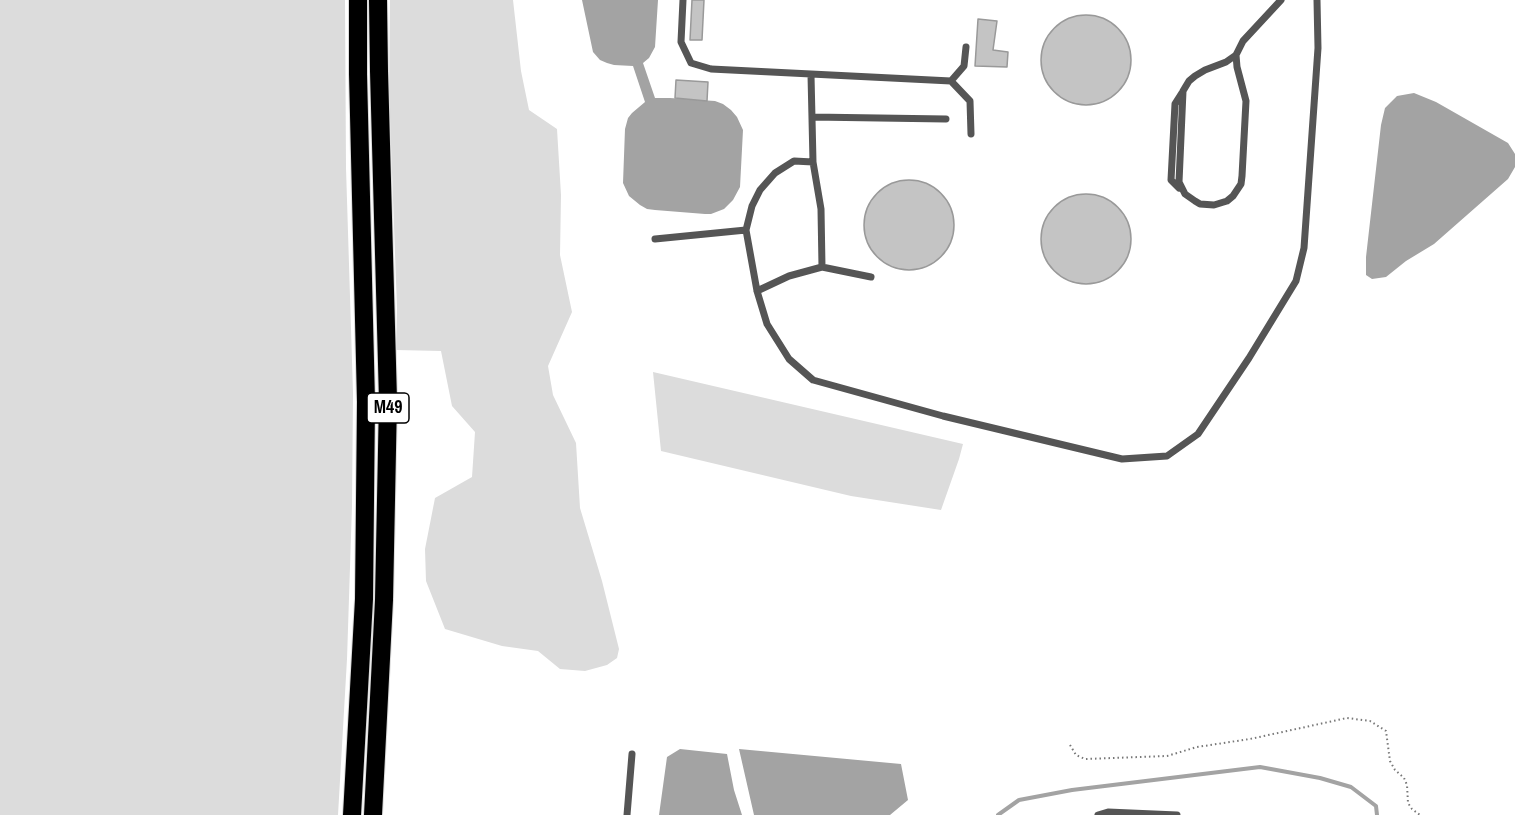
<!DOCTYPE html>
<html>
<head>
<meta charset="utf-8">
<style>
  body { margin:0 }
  canvas { display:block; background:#fff }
</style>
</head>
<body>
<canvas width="1525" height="815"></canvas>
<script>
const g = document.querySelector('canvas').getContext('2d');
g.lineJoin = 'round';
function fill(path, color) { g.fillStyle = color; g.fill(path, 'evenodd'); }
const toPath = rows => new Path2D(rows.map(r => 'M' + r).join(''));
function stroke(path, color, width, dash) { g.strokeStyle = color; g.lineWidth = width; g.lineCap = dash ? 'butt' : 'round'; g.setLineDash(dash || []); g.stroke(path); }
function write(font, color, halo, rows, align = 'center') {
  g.font = font + ' "Archivo Narrow",sans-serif'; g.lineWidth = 5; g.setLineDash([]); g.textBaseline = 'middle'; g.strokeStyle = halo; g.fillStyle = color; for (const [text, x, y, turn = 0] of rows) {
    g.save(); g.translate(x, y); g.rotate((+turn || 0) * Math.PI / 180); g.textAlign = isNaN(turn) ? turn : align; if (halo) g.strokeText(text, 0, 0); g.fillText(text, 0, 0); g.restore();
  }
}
fill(toPath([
  [0,0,345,0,346,168,353,393,352,506,347,659,338,815,0,815],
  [390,0,513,0,521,71,529,110,557,129,561,195,560,255,572,312,548,366,553,395,576,443,580,508,602,581,619,649,617,658,607,665,585,671,560,669,538,651,502,646,445,629,426,581,425,549,435,498,472,477,475,432,452,406,441,351,396,350,397,308,389,90],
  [653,372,963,444,959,459,941,510,851,496,661,451]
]), '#dcdcdc');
fill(toPath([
  [582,0,658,0,655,47,649,58,643,63,655,98,670,98,715,101,723,104,731,110,737,117,743,130,740,187,733,200,724,209,711,214,705,214,655,210,647,209,640,205,629,196,623,183,625,129,628,118,632,113,645,102,633,66,614,65,607,63,600,60,593,52],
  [1414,93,1436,102,1508,143,1515,154,1515,167,1508,179,1434,244,1406,261,1386,277,1372,279,1366,275,1366,257,1381,125,1385,108,1397,96],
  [680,749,727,754,734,790,742,815,659,815,667,757],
  [739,749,901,764,908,800,890,815,754,815]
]), '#a3a3a3');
stroke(toPath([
  [998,815,1019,800,1072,790,1260,767,1320,778,1351,787,1376,806,1377,815]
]), '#a3a3a3', 4);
const building = toPath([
  [692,0,704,0,702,40,690,40,692,0],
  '1041 60a45 45 0 1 1 90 0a45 45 0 1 1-90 0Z',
  [978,19,997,21,993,50,1008,52,1007,67,975,66,978,19],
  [676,80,708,82,707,101,675,98,676,80],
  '864 225a45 45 0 1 1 90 0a45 45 0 1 1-90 0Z',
  '1041 239a45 45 0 1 1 90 0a45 45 0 1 1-90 0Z'
]);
fill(building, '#c4c4c4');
stroke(building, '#999', 1.5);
const highway = toPath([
  [352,815,364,599,366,402,358,74,358,0],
  [373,815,384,600,388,400,379,71,378,0]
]);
stroke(highway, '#dbdbdb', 20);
stroke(toPath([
  [1070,745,1076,755,1085,759,1167,756,1197,747,1250,739,1347,718,1370,721,1386,731,1390,761,1395,770,1404,778,1407,785,1408,803,1412,809,1420,815]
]), '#777', 2, [1.5, 3]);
stroke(toPath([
  [683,0,681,42,691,63,711,69,951,81,970,101,971,134],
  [1236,55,1237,67,1246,101,1242,176,1241,184,1233,196,1227,201,1214,205,1200,204,1195,201,1185,194,1179,182,1183,91,1189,81,1195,76,1205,70,1226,62,1236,55,1243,41,1281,0],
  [811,75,813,162,821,209,822,267],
  [951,81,964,66,966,47],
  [812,117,946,119],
  [813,162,794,161,775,173,760,190,752,206,746,230,757,291,767,324,789,359,813,380,943,416,1122,459,1167,456,1198,434,1249,358,1296,281,1304,248,1318,48,1317,0],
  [1179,188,1171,180,1175,104,1182,93],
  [655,239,746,230],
  [757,291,789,276,822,267,871,277],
  [627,815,632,754],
  [1098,815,1108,812,1177,815]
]), '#555', 7);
stroke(highway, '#000', 18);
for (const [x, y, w] of [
  [388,408,42]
]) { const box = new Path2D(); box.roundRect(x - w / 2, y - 15, w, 30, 4.5); g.fillStyle = '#fff'; g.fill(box); stroke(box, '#000', 1.5); }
write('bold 18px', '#000', null, [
  ["M49",388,408]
]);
</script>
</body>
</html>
